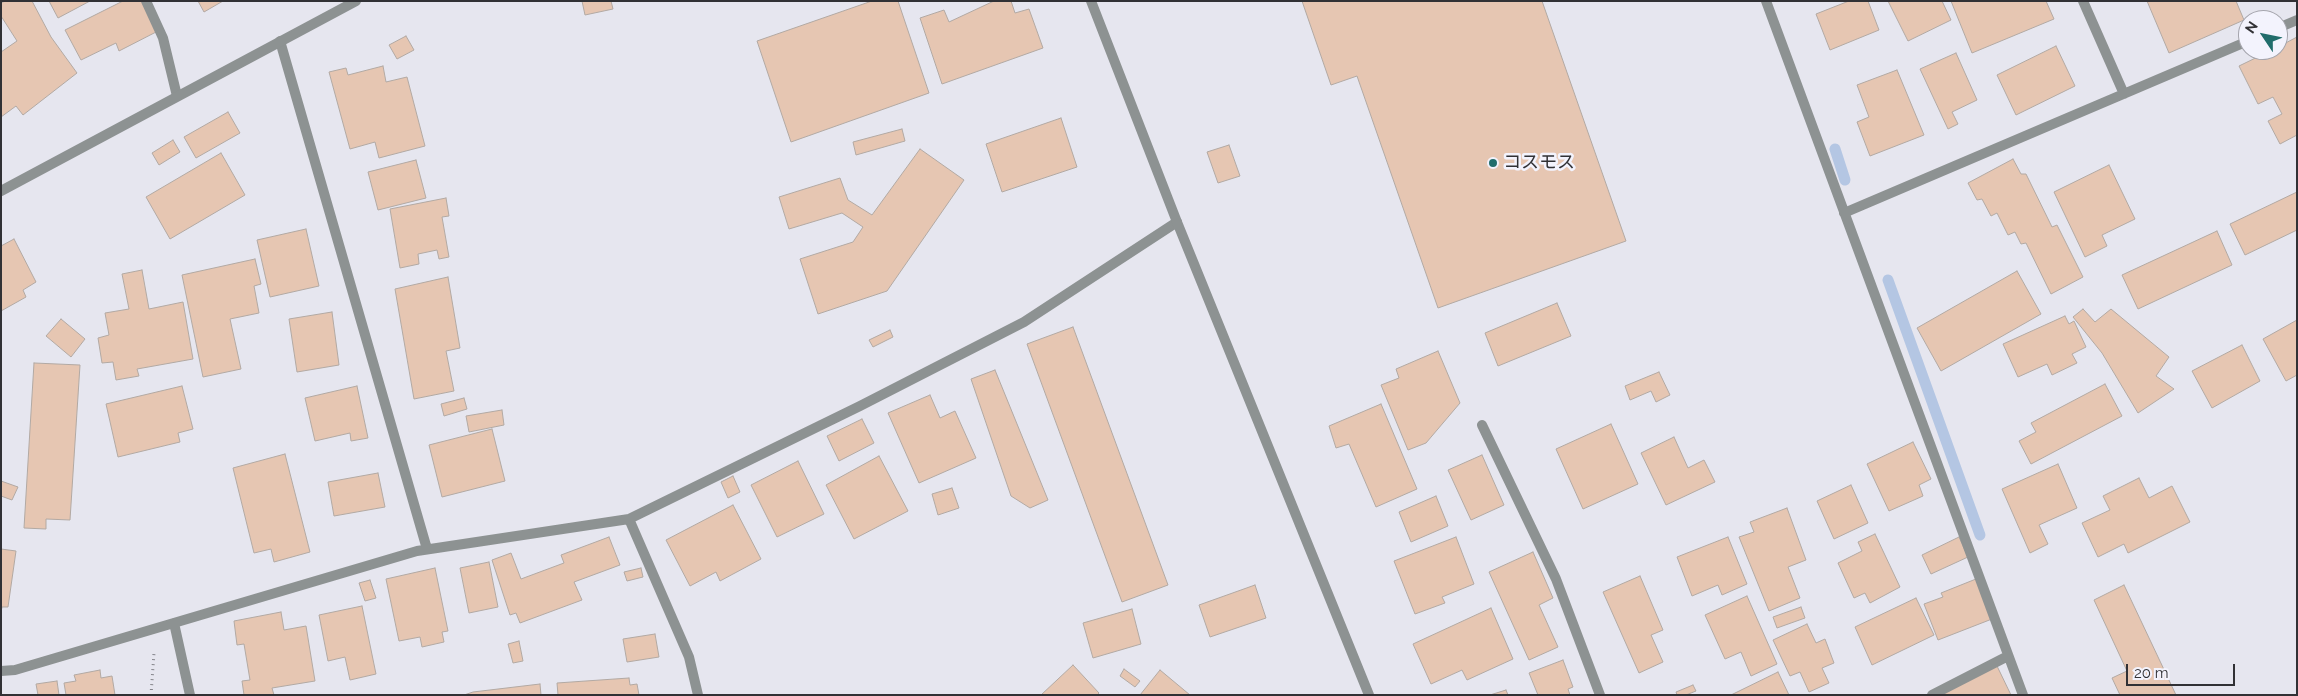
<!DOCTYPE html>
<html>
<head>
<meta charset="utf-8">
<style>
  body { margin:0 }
  #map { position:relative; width:2298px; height:696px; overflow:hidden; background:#e6e6ef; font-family:Raleway,sans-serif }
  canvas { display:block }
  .frame { position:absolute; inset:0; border:2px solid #313135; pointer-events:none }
  .north { position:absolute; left:2238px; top:10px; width:50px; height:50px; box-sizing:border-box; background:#f3f3fd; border:1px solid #a5a5ad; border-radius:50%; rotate:304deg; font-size:14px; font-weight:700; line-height:20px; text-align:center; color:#313135 }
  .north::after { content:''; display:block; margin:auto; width:18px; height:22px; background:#216d6c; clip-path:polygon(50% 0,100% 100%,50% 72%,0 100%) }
  .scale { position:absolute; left:2126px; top:664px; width:109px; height:22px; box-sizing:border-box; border:2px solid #313135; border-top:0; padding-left:6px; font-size:15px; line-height:18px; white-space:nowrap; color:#313135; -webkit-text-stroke:4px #f3f3fd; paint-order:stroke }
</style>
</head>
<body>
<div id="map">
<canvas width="2298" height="696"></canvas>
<div class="frame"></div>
<div class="north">N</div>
<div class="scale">20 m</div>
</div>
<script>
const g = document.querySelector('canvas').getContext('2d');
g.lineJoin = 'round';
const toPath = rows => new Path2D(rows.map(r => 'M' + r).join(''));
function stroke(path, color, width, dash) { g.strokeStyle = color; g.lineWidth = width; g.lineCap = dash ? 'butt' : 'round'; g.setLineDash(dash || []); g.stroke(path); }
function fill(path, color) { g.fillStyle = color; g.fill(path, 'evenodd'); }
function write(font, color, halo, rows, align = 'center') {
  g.font = font + ' Raleway,"Noto Sans JP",sans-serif'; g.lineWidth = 5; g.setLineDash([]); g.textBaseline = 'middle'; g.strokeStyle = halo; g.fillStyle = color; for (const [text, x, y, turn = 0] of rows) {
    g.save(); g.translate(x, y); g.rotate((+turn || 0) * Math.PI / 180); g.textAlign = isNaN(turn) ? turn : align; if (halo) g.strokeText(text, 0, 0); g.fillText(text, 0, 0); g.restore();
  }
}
stroke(toPath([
  [1835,149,1845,180],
  [1888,280,1980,535]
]), '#b4c6e3', 11);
const building = toPath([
  [5,1,32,1,51,37,77,73,23,115,16,106,1,117,1,52,17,41,1,16,1,3,5,1],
  [49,1,90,1,58,18,49,1],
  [123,1,143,1,158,31,119,51,116,43,81,60,65,30,123,1],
  [198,1,223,1,204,12,198,1],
  [582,1,611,1,613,9,585,15,582,1],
  [872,1,898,1,929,93,791,142,757,41,872,1],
  [994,1,1011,1,1015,13,1029,9,1043,48,942,84,920,18,944,10,949,22,994,1],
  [1302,1,1542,1,1626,241,1438,308,1357,76,1331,85,1302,1],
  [1849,1,1868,1,1879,30,1830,50,1816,14,1849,1],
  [1888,1,1942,1,1951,20,1908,41,1888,1],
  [1951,1,2046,1,2054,19,1972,53,1951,1],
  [2147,1,2236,1,2244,20,2169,53,2147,1],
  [406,36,414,50,397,59,389,45,406,36],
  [2297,37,2297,135,2280,144,2268,121,2282,114,2273,97,2258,104,2239,66,2272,50,2278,50,2278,47,2297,37],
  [2056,46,2075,86,2016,115,1997,75,2056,46],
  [1956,53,1977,100,1952,112,1958,124,1948,129,1920,69,1956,53],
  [383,66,386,82,407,77,425,146,379,158,375,142,350,149,329,72,346,68,348,75,383,66],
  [1897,70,1924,135,1870,156,1857,122,1869,117,1857,85,1897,70],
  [228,112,240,133,196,158,184,137,228,112],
  [1061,118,1077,167,1002,192,986,144,1061,118],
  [902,129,905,141,856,155,853,142,902,129],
  [173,140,180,152,159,165,152,153,173,140],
  [1229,145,1240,176,1218,183,1207,152,1229,145],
  [920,149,964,180,887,291,818,314,800,259,853,242,863,227,842,213,789,229,779,197,840,178,848,200,872,215,920,149],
  [221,153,245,195,170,239,146,197,221,153],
  [2013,159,2021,174,2026,174,2052,227,2057,225,2083,277,2051,294,2026,243,2021,244,2015,232,2008,235,1997,213,1991,216,1982,199,1977,200,1968,183,2013,159],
  [416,160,426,198,378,210,368,172,416,160],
  [2109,165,2135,219,2102,235,2107,246,2085,257,2054,192,2109,165],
  [2297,192,2297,230,2245,255,2230,224,2297,192],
  [446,198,449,216,442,217,449,257,439,259,437,250,418,254,419,264,400,268,390,209,446,198],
  [306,229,319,286,270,297,257,240,306,229],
  [2217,231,2232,265,2138,309,2122,275,2217,231],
  [14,239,36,282,23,290,26,297,1,311,1,246,14,239],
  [255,259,261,284,254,286,259,313,230,319,241,369,203,377,182,275,255,259],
  [142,270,149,309,183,302,193,359,137,369,139,376,116,380,113,362,102,363,98,338,109,335,105,313,129,309,122,274,142,270],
  [2017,271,2041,314,1941,371,1917,328,2017,271],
  [448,277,460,348,446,351,454,391,414,399,395,289,448,277],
  [1557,303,1571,336,1498,366,1485,333,1557,303],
  [2083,309,2095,322,2111,309,2169,357,2156,376,2174,389,2138,413,2102,353,2073,317,2083,309],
  [332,312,339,365,297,372,289,319,332,312],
  [2065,316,2069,324,2074,321,2086,347,2072,354,2077,363,2052,375,2047,364,2018,377,2003,344,2065,316],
  [61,319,85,339,71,357,46,336,61,319],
  [2297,320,2297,375,2286,381,2263,339,2297,320],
  [1073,327,1168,585,1122,602,1027,344,1073,327],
  [890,330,893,337,873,347,869,340,890,330],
  [2242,345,2260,381,2212,408,2192,371,2242,345],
  [1438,351,1460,403,1426,443,1408,450,1381,385,1399,378,1396,369,1438,351],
  [34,363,80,365,70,520,46,519,46,529,24,528,34,363],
  [995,370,1048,500,1030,508,1011,496,971,379,995,370],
  [1659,372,1670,395,1656,402,1651,391,1630,400,1625,386,1659,372],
  [2105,384,2122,416,2031,464,2019,441,2036,432,2031,423,2105,384],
  [182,386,193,429,178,433,180,442,118,457,106,404,182,386],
  [357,386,368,438,351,441,350,433,315,441,305,398,357,386],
  [930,395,940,418,955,411,976,458,919,483,888,413,930,395],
  [464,398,467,409,444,416,441,404,464,398],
  [1381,404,1417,489,1376,507,1349,444,1336,448,1329,426,1381,404],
  [502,410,504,425,469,432,466,416,502,410],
  [862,419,874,443,839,461,827,436,862,419],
  [1611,424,1638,484,1583,509,1556,449,1611,424],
  [492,429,505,481,442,497,429,445,492,429],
  [1674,437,1688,468,1704,460,1715,482,1666,505,1641,453,1674,437],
  [1913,442,1931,479,1919,485,1923,496,1889,511,1867,464,1913,442],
  [285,454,310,552,274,562,271,549,254,553,233,468,285,454],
  [1482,455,1504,505,1471,520,1448,470,1482,455],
  [879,456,908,511,854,539,826,485,879,456],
  [798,461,824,514,777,537,751,485,798,461],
  [2058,464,2077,508,2039,525,2048,544,2030,553,2002,489,2058,464],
  [378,473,385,507,334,516,328,482,378,473],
  [733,476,740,492,728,498,721,482,733,476],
  [2139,478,2149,498,2172,486,2190,522,2128,553,2124,544,2098,557,2082,523,2110,510,2103,496,2139,478],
  [1,481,18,487,12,500,1,496,1,481],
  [1851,485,1868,523,1834,539,1817,501,1851,485],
  [952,488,959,508,938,515,932,494,952,488],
  [1436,496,1448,526,1411,542,1399,512,1436,496],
  [733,505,761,559,720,581,716,572,690,586,666,540,733,505],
  [1787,508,1806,560,1788,567,1800,598,1769,611,1739,537,1754,532,1750,522,1787,508],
  [1875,534,1900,587,1870,603,1865,593,1854,598,1838,563,1862,551,1858,542,1875,534],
  [609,537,620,565,574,582,582,600,520,623,516,613,510,615,492,560,511,553,521,579,564,563,561,555,609,537],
  [1456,537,1474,584,1442,597,1445,603,1415,614,1394,561,1456,537],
  [1728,537,1747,584,1722,595,1718,585,1692,596,1677,557,1728,537],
  [1959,537,1968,557,1931,574,1922,555,1959,537],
  [1,549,16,551,8,607,2,607,1,612,1,549],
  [1533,552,1553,598,1539,605,1558,647,1529,660,1489,572,1533,552],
  [489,562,498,607,469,613,460,568,489,562],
  [435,568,448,631,442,632,444,642,422,647,420,637,399,641,386,579,435,568],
  [641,568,643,577,627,581,624,572,641,568],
  [1640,576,1663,630,1651,635,1663,662,1639,673,1603,592,1640,576],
  [1976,579,1992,619,1938,640,1924,604,1943,597,1941,593,1976,579],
  [370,580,376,598,365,601,359,583,370,580],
  [1255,585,1266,618,1210,637,1199,605,1255,585],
  [2124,585,2176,695,2120,695,2112,678,2127,671,2094,600,2124,585],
  [1747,596,1777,664,1751,676,1741,652,1725,659,1705,615,1747,596],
  [1916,598,1934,635,1872,665,1855,627,1916,598],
  [362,606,376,674,350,680,345,657,328,661,319,615,362,606],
  [1801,607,1805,618,1777,628,1773,617,1801,607],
  [1491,608,1513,659,1467,680,1462,670,1431,684,1413,644,1491,608],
  [1132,609,1141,644,1093,658,1083,623,1132,609],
  [281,612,284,630,306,626,315,681,272,688,274,695,244,695,242,681,250,680,244,644,237,645,234,621,281,612],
  [1807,624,1816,643,1825,639,1834,663,1822,668,1829,683,1809,692,1800,672,1790,676,1773,640,1807,624],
  [655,634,659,657,627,662,623,639,655,634],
  [519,641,523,661,513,663,508,644,519,641],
  [1563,660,1573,687,1568,689,1570,695,1538,695,1529,673,1563,660],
  [1073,665,1099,693,1097,695,1041,695,1073,665],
  [1997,666,2011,695,1937,695,1997,666],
  [1124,669,1140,681,1135,687,1120,676,1124,669],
  [100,670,101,678,112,676,115,695,66,695,64,683,76,681,74,675,100,670],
  [1160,670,1190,695,1140,695,1160,670],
  [1778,672,1789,695,1731,695,1778,672],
  [629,678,630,685,637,684,639,695,558,695,557,683,629,678],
  [57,681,59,695,38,695,36,684,57,681],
  [540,684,541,695,464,695,473,692,540,684],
  [1693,685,1696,691,1686,695,1677,695,1676,692,1693,685],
  [1506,690,1508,695,1490,695,1506,690]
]);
fill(building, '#e6c6b2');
stroke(building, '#b2a9a3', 1);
stroke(toPath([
  [151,695,154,653]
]), '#85858b', 3, [1, 4]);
stroke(toPath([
  [146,1,163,38,177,96],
  [1766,1,2023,695],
  [2083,1,2124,94],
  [2278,28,2297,20],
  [280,41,427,549],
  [1844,213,2248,41],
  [1482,425,1556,579,1600,695],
  [629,519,689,657,698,695],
  [174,623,190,695],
  [1,671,15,670,417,551,629,519,860,406,1024,322,1177,222],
  [1932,695,2008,656]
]), '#8d9292', 10);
stroke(toPath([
  [1091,1,1177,222,1369,695],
  [1,191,356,1]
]), '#8d9292', 10);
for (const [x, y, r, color] of [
  [1493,163,5,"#216d6c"]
]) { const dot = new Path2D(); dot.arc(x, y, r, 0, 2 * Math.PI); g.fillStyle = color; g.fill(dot); stroke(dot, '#f3f3fd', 2); }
write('18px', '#313135', '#f3f3fd', [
  ["コスモス",1503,163]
], 'left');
</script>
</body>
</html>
